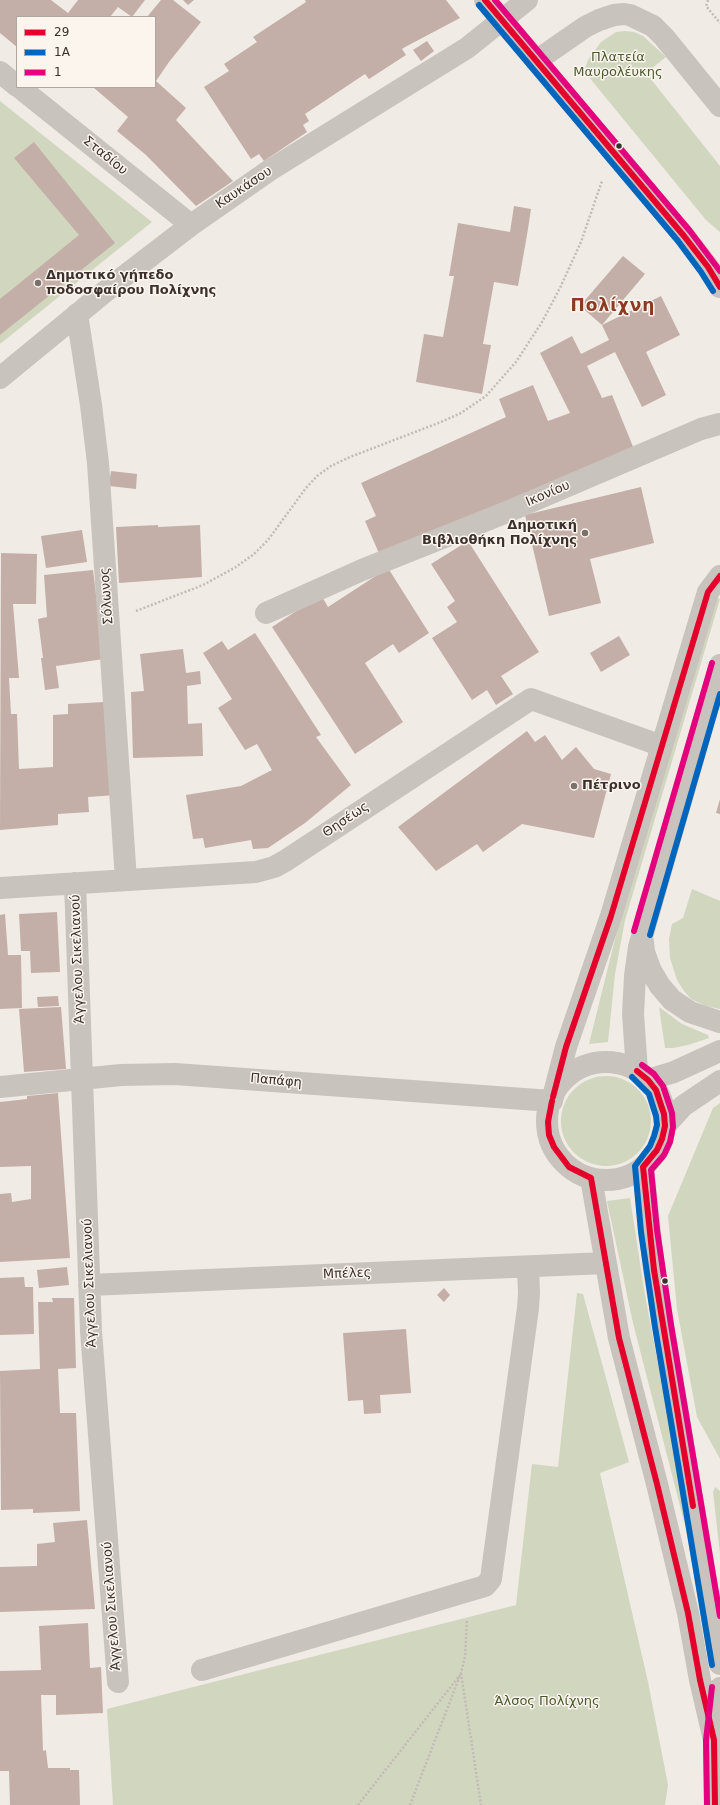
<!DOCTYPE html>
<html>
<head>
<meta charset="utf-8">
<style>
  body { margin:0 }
  #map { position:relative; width:720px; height:1805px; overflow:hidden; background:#f0ebe5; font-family:"DejaVu Sans",sans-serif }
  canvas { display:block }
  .legend { position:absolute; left:16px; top:16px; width:140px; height:72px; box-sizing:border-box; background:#fbf5ee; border:1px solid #aea6a0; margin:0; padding:5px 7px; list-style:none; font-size:12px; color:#3b302b }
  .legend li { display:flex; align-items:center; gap:8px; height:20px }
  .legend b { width:20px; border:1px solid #aea6a0 }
</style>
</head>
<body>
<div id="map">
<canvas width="720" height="1805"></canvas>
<ul class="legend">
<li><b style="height:5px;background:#e4002b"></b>29</li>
<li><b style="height:5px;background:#0065bd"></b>1Α</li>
<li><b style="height:5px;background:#e5007d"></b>1</li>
</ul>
</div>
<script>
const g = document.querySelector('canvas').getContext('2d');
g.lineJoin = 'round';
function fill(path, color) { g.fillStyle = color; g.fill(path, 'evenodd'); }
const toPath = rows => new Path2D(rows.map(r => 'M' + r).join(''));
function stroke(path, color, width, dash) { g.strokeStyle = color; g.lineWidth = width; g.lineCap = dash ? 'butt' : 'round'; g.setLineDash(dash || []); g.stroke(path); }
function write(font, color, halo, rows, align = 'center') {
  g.font = font + ' "DejaVu Sans",sans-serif'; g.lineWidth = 3; g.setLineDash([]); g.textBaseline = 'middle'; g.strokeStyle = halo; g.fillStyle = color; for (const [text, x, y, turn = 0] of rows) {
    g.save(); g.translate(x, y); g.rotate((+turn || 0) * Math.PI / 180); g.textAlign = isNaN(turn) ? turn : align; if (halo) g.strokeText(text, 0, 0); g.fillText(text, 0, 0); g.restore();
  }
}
fill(toPath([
  [625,31,634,32,643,36,666,57,646,73,720,166,720,232,706,220,584,71,588,60,601,42,616,32],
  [0,101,152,222,0,344],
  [715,597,720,599,625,920,615,974,608,1042,589,1044,620,919],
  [692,889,720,901,720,1009,706,1006,691,999,684,991,677,980,670,958,669,939,672,924,683,918],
  [659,1007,682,1024,708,1035,709,1038,688,1045,673,1048,665,1048],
  '561 1121a45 45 0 1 1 90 0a45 45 0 1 1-90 0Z',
  [720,1103,720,1459,697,1417,677,1309,668,1216,713,1108],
  [630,1198,645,1295,691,1539,689,1541,633,1323,607,1201],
  [577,1293,583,1294,629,1462,600,1473,648,1682,668,1785,665,1805,113,1805,107,1709,516,1605,532,1464,558,1467],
  [715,1487,720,1491,720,1554,713,1492]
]), '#d1d6bf');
fill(toPath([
  [0,0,51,0,68,13,78,0,145,0,132,17,118,7,110,17,17,17,17,47,0,33],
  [161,0,173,0,201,22,169,62,156,81,186,108,176,120,233,181,196,206,146,155,117,131,128,117,94,88,155,87,155,17,147,17],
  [183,0,194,0,188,5],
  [305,0,446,0,460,18,407,46,402,49,406,55,369,79,365,74,305,114,309,121,303,125,307,132,264,161,259,154,251,159,204,87,229,71,224,64,257,42,253,37,306,2],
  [427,41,434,51,421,61,413,50],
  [34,142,115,243,0,335,0,299,79,235,14,158],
  [514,206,531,209,527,235,518,286,494,282,483,344,491,345,482,394,416,382,424,334,443,337,454,276,449,276,458,223,510,232],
  [623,256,645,274,602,325,580,306],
  [661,296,680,335,646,352,666,395,642,407,615,352,587,366,602,398,612,395,636,454,381,558,365,521,376,516,361,483,506,417,499,399,533,385,548,421,570,413,540,353,572,336,581,354,609,340,602,325],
  [111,471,137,474,136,489,109,486],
  [641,487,654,543,590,559,601,603,549,616,525,515],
  [158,525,158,527,200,525,202,577,119,583,116,527],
  [82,530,87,562,46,568,41,536],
  [468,541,539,652,501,676,513,694,496,705,487,690,472,700,432,638,457,622,447,607,455,601,431,564],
  [1,553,37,554,36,604,13,604,19,678,9,678,11,714,17,714,19,769,53,767,53,715,68,714,68,704,104,702,116,795,88,797,89,812,58,814,58,825,0,830],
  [388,568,429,633,399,653,393,644,365,663,403,722,355,754,272,627,321,595,328,607],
  [93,570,104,659,56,666,59,688,45,690,41,658,43,658,38,619,47,617,44,575],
  [255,633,321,735,316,737,351,785,305,823,268,848,253,849,251,840,205,848,203,838,193,839,186,795,241,786,272,770,257,744,245,750,218,708,232,699,203,653,222,641,228,650],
  [619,636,630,655,601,672,590,653],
  [183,649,186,673,200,671,201,684,187,686,188,724,202,723,203,756,133,758,131,692,144,691,140,654],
  [527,731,535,742,545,735,562,760,576,747,594,769,611,774,594,838,522,824,483,852,477,844,436,871,398,827],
  [720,799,720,814,716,813],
  [57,912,60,972,31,973,30,951,21,951,19,914],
  [5,914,8,955,21,955,22,1008,0,1009,0,915],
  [58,996,59,1006,38,1007,37,997],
  [61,1007,66,1069,24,1072,19,1009],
  [58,1093,70,1258,0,1262,0,1194,11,1193,12,1202,31,1199,31,1166,0,1167,0,1102,27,1099,27,1096],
  [67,1267,69,1285,39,1288,37,1270],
  [24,1277,25,1287,33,1287,34,1334,0,1335,0,1278],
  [444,1288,450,1295,444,1302,437,1295],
  [52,1298,74,1298,76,1368,58,1369,60,1413,76,1413,80,1511,33,1513,33,1509,1,1510,0,1371,40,1369,38,1302,53,1302],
  [406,1329,411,1393,380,1395,381,1413,364,1414,363,1400,348,1401,343,1333],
  [87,1520,95,1609,0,1612,0,1567,37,1566,37,1544,55,1542,53,1523],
  [88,1623,90,1668,101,1667,103,1713,56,1715,56,1695,41,1695,43,1751,46,1750,48,1768,70,1768,70,1770,79,1770,80,1805,10,1805,9,1771,0,1771,0,1671,41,1670,39,1626]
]), '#c3afa7');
stroke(toPath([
  [708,0,706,6,720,23],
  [136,611,203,585,236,567,254,554,268,540,306,488,317,476,331,466,350,457,441,422,461,413,486,396,516,362,542,322,560,288,581,242,602,181],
  [461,1673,481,1805],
  [358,1805,460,1675],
  [410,1805,461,1673,465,1657,467,1620]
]), '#c2bbb6', 2.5, [2, 2]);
stroke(toPath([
  [485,0,684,236,708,267,720,287],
  [536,61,585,27,599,20,614,15,624,14,630,15,653,26,664,37,720,106],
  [0,72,17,86],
  [19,87,191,225],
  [77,314,91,405,98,463,126,880],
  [0,378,118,281,191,225,270,170,467,48,527,0],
  [266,613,362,570,507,512,701,429,720,424],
  [75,883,91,1331,118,1682],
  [0,888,256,872,274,867,285,861,531,699,662,746],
  [643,942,644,952,651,971,660,986,672,1000,690,1012,720,1022],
  '547 1121a59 59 0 1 1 118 0a59 59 0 1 1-118 0Z',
  [637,1071,633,1014,635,976,639,947,720,665],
  [648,1080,674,1072,720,1051],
  [0,1087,121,1075,175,1074,552,1101],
  [553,1097,566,1047,611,916,708,592,720,576],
  [665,1126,683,1106,720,1081],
  [643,1167,654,1270,720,1664],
  [591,1178,619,1338,657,1484,688,1613,700,1680,714,1740],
  [89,1285,606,1263],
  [202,1670,485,1586,491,1579,492,1571,528,1308,529,1293,528,1267],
  [715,1805,714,1740,720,1688]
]), '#c9c3be', 22);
stroke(toPath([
  [485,0,684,236,708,267,720,287],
  [637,1071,648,1080,656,1090,664,1114,665,1126,662,1139,657,1150,643,1167,654,1270,693,1506],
  [553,1097,566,1047,611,916,708,592,720,576],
  [552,1101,548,1122,549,1135,554,1147,569,1167,591,1178,619,1338,657,1484,688,1613,700,1680,714,1740,715,1805]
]), '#e4002b', 6);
stroke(toPath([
  [479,5,678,241,701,272,713,291],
  [650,935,720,694],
  [632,1077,649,1094,656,1116,657,1125,654,1136,650,1146,635,1166,641,1232,655,1327,712,1665]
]), '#0065bd', 6);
stroke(toPath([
  [495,0,690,231,720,271],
  [634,931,712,663],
  [642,1065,654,1074,663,1086,672,1113,673,1127,670,1142,664,1155,651,1170,657,1230,671,1325,720,1616],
  [707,1805,706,1740,712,1687]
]), '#e5007d', 6);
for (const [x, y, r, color] of [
  [619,146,3.5,"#3b302b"],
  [38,283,4,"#7a716c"],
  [585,533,4,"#7a716c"],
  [574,786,4,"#7a716c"],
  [665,1281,3.5,"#3b302b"]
]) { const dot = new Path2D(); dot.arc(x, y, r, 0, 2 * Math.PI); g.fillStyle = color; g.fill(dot); stroke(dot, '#fbf5ee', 1.5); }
write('13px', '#4a5a2e', '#fbf5ee', [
  ["Πλατεία",618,58],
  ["Μαυρολέυκης",618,73],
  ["Άλσος Πολίχνης",547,1702]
]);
write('13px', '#3b302b', '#fbf5ee', [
  ["Σταδίου",105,156,39],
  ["Καυκάσου",244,188,-34],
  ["Ικονίου",548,494,-23],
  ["Σόλωνος",107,596,-94],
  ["Θησέως",346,820,-34],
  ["Άγγελου Σικελιανού",78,959,-92],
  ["Παπάφη",276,1081,5],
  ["Μπέλες",347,1274,-2],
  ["Άγγελου Σικελιανού",90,1283,-92],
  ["Άγγελου Σικελιανού",112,1606,-94]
]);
write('bold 13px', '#3b302b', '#fbf5ee', [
  ["Δημοτικό γήπεδο",46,276],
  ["ποδοσφαίρου Πολίχνης",46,291],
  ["Δημοτική",577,526,"right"],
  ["Βιβλιοθήκη Πολίχνης",577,541,"right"],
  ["Πέτρινο",582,786]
], 'left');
g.letterSpacing = '1px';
write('bold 17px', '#8c3b22', '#fbf5ee', [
  ["Πολίχνη",613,307]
]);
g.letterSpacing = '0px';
</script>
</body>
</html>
